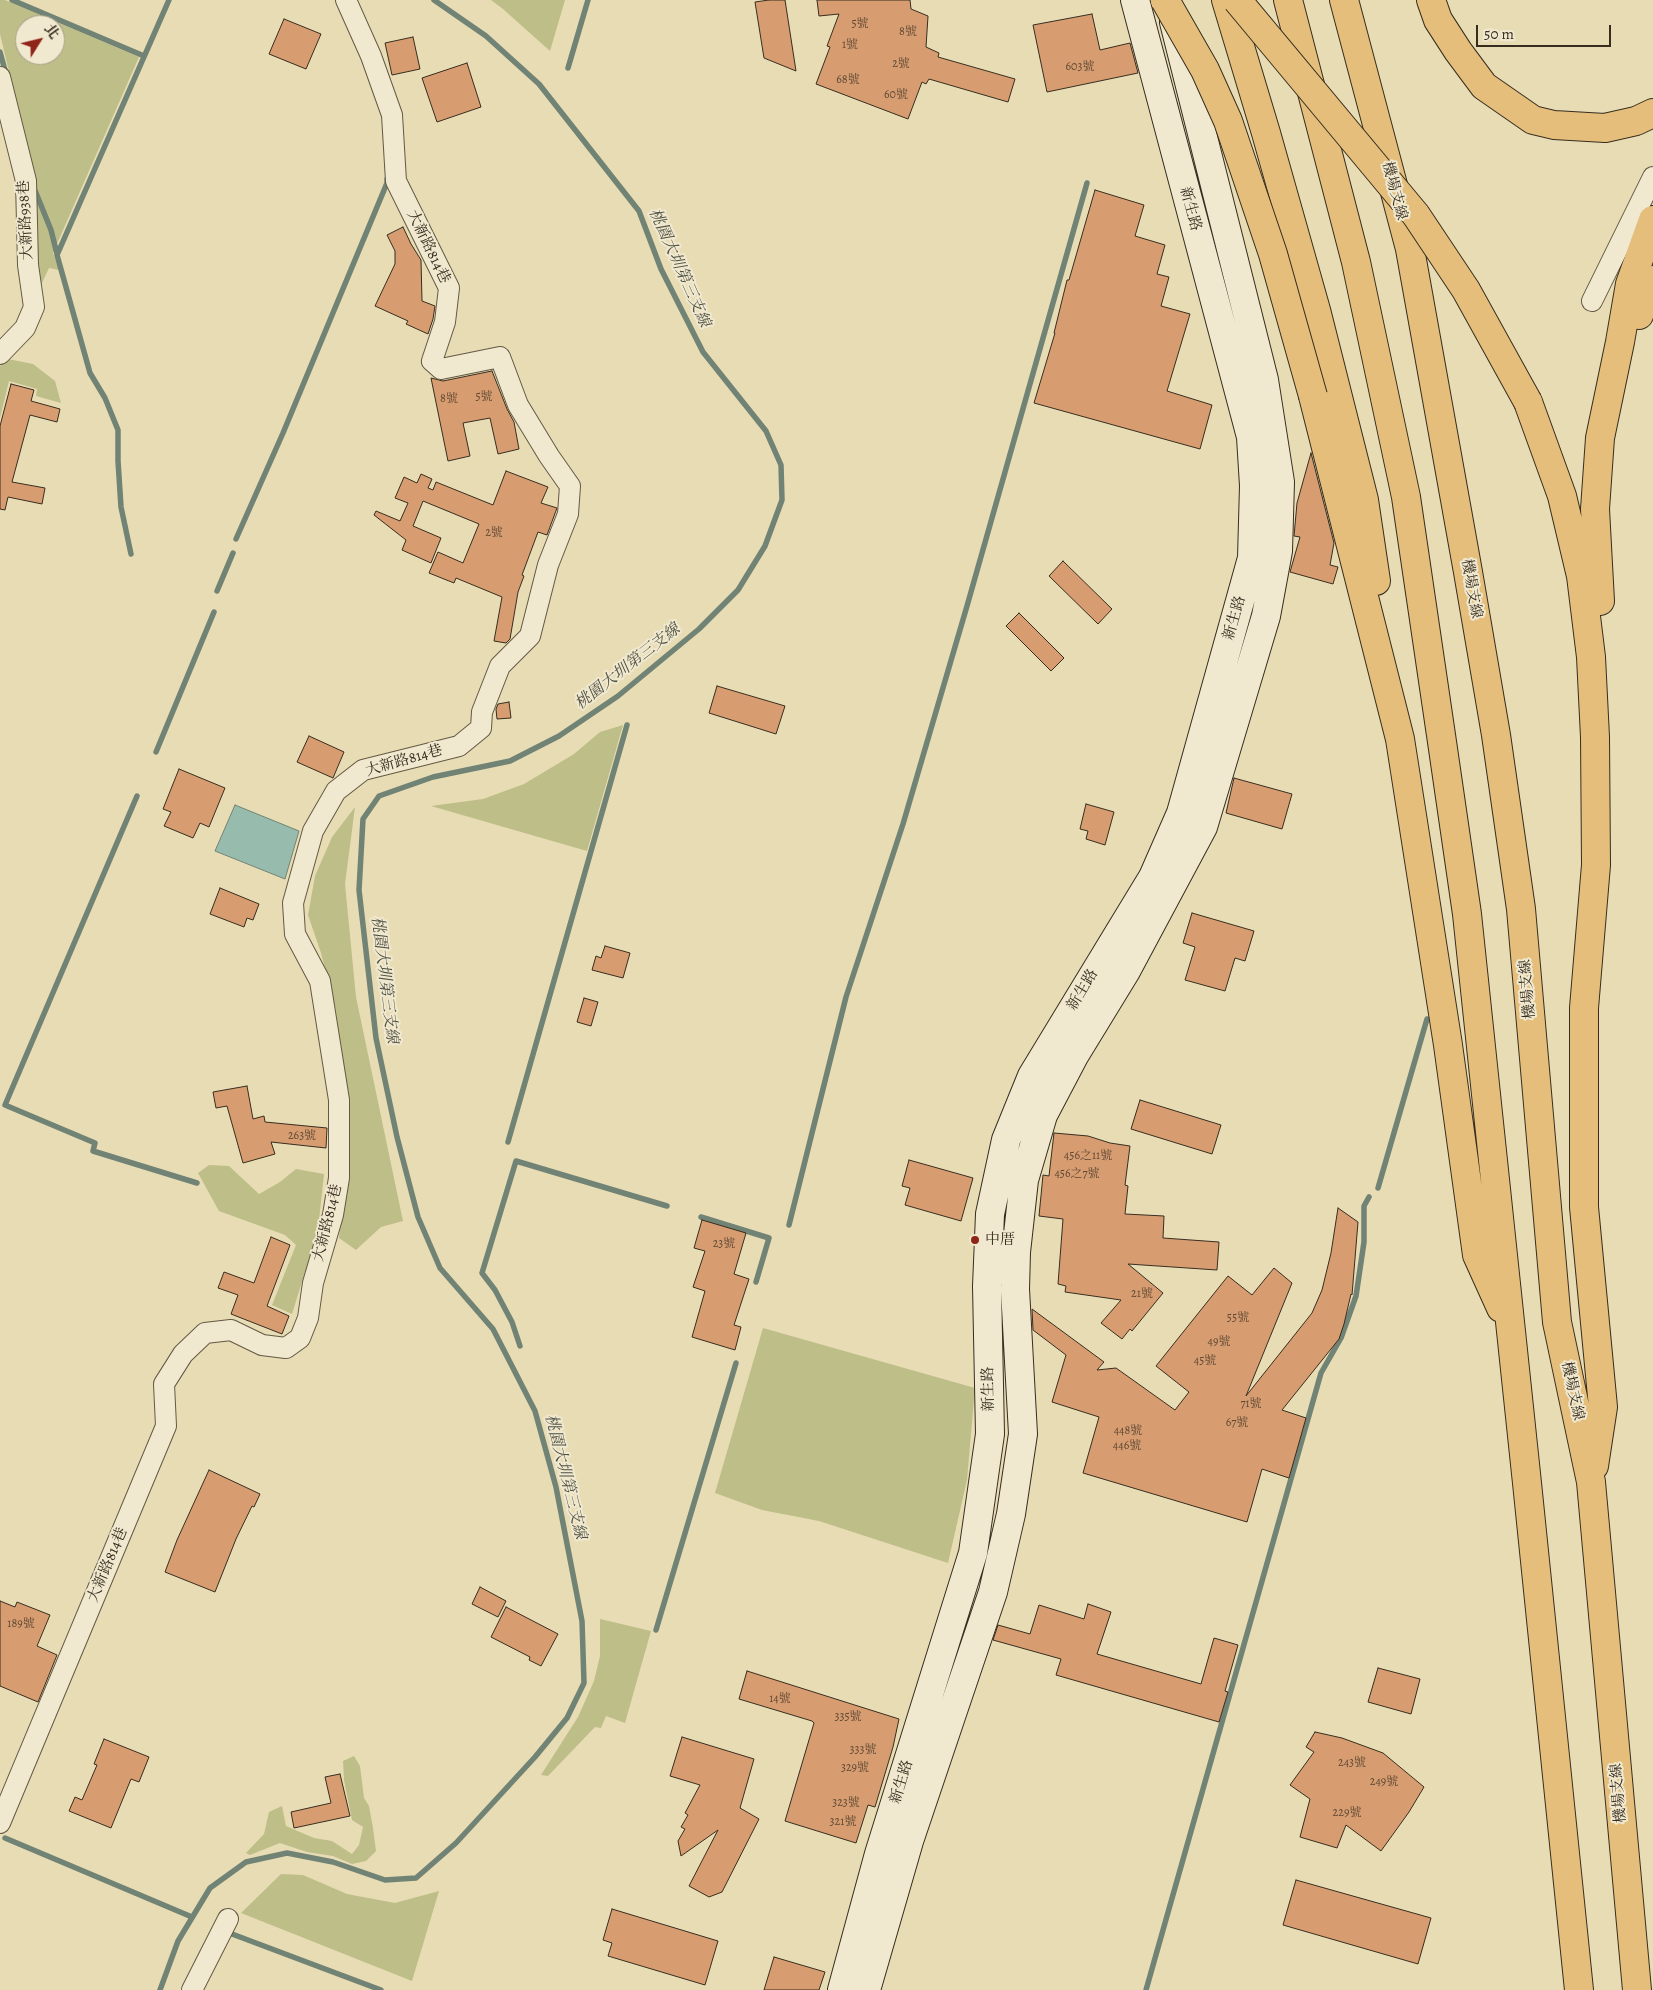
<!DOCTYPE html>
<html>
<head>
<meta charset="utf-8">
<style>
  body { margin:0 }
  #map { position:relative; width:1653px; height:1990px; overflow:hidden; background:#e8dcb5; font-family:Alegreya,"Noto Serif TC",serif }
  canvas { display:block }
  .north { position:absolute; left:15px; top:15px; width:50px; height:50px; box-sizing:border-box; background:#f0e8cf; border:1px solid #a69d89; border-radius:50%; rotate:54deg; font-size:14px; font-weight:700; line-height:20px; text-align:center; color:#372d1f }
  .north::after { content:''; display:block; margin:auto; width:18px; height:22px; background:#8f2418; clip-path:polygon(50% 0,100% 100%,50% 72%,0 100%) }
  .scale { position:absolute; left:1476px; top:25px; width:135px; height:22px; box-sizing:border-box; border:2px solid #372d1f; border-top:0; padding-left:6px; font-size:15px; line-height:18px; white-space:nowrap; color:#372d1f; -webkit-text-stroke:4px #f0e8cf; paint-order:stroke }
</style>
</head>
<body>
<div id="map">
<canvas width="1653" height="1990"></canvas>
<div class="north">北</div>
<div class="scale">50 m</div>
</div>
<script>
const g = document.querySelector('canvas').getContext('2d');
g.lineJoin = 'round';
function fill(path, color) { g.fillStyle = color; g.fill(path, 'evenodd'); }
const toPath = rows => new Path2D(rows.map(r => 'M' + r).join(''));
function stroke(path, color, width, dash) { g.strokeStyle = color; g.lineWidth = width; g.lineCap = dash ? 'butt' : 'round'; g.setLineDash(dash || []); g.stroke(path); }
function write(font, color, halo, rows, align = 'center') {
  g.font = font + ' Alegreya,"Noto Serif TC",serif'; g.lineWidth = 4; g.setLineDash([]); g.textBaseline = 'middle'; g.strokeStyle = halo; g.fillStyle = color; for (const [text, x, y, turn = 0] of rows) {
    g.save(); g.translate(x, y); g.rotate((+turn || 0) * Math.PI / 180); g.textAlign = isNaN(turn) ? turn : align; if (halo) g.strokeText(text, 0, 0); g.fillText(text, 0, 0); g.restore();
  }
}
fill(toPath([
  [0,0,5,0,139,57,53,253,59,270,49,268,41,285,35,249,35,202,38,192,0,34],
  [25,25,55,25,55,55,25,55],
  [491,0,565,0,550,51,503,9],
  [8,359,33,364,55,381,61,403,36,396,37,389,9,381,0,418,0,366],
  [623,725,587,851,431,806,483,799,524,784,574,754,600,732],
  [355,807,345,884,356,997,403,1221,381,1227,356,1250,339,1238,345,1186,350,1118,336,1011,321,953,308,915,315,876,332,837],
  [209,1165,229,1166,259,1194,280,1182,296,1169,324,1174,318,1230,292,1314,272,1305,296,1245,285,1235,219,1211,198,1173],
  [763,1328,975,1388,967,1480,948,1563,819,1521,762,1510,715,1493],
  [600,1619,651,1631,625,1723,606,1716,601,1728,595,1727,548,1776,541,1775,578,1717,594,1681,600,1656],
  [354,1756,360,1766,364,1798,369,1806,373,1828,376,1851,366,1861,352,1864,333,1856,307,1852,280,1843,250,1855,246,1853,264,1834,269,1812,282,1806,286,1826,314,1838,332,1841,352,1854,359,1845,363,1827,352,1820,344,1780,343,1761],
  [281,1874,303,1875,347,1894,395,1903,439,1891,412,1981,241,1913]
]), '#bebe88');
const water = toPath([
  [235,805,299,831,285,879,215,851,235,805]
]);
fill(water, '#97bcad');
stroke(water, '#718374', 1);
stroke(toPath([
  [12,0,144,56],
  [0,52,6,74],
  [568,68,588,0],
  [34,188,51,230,57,254],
  [236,539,283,433,387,183,387,179],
  [131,554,121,507,118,461,118,430,105,398,90,373,57,255,169,0],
  [217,591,233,553],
  [156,752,214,612],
  [137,796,5,1105,95,1143,93,1151,197,1183],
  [508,1142,627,725],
  [1378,1188,1427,1019],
  [701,1217,769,1238,756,1282],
  [789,1225,846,997,903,824,967,606,1087,183],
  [520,1346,512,1322,495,1290,482,1273,516,1161,667,1206],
  [656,1630,736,1363],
  [5,1838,192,1917],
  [232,1934,381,1990],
  [160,1990,178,1941,210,1888,246,1862,287,1853,333,1862,385,1880,416,1878,456,1843,535,1757,567,1718,584,1683,582,1621,556,1487,535,1411,493,1329,440,1268,418,1217,397,1137,376,1038,359,890,363,819,379,796,433,777,510,761,559,736,618,696,699,629,738,590,765,546,782,500,781,465,766,431,703,352,661,269,639,211,539,84,486,36,434,0],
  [1146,1990,1321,1373,1341,1338,1356,1296,1364,1242,1364,1206,1369,1197]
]), '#718374', 5.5);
const building = toPath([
  [769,0,785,0,796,71,764,58,755,2,769,0],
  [817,0,910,0,911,9,928,16,926,47,939,53,938,57,1015,79,1008,102,929,79,926,84,922,82,908,119,816,84,830,47,827,46,839,14,819,16,817,0],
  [1092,14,1100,50,1130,43,1138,73,1047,92,1033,25,1092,14],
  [284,19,321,34,306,69,269,54,284,19],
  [413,37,420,69,392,75,385,43,413,37],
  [467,63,481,107,437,122,422,78,467,63],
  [1095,190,1144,205,1135,236,1165,245,1157,274,1169,277,1161,306,1190,314,1167,391,1212,405,1200,449,1034,403,1055,333,1054,333,1067,280,1069,280,1095,190],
  [403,227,411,244,421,260,422,301,435,306,433,319,428,334,406,324,408,321,375,306,395,264,395,251,387,235,403,227],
  [492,371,507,409,514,422,519,449,498,454,490,418,463,423,470,456,448,461,431,378,443,381,492,371],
  [11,384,34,390,31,401,60,409,57,422,30,415,12,482,45,488,42,504,8,497,5,510,0,509,0,426,11,384],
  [1311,453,1334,543,1330,565,1338,567,1333,584,1290,572,1300,537,1294,536,1297,503,1311,453],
  [506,471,548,487,541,503,557,508,547,535,538,532,522,575,524,576,518,592,510,639,506,643,494,641,502,597,456,578,454,583,429,573,438,552,463,563,479,524,423,501,413,526,441,538,431,563,402,550,406,540,374,515,376,511,400,521,408,503,395,498,404,477,417,483,421,474,432,479,428,488,433,490,436,482,493,505,506,471],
  [1063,561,1112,609,1098,624,1049,576,1063,561],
  [1019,613,1064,658,1051,671,1006,626,1019,613],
  [717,686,785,706,776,734,709,713,717,686],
  [509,702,511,718,497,719,496,709,498,704,509,702],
  [309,736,344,752,333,778,297,762,309,736],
  [179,769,225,788,209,827,200,823,193,838,164,826,171,812,163,809,179,769],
  [1234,778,1292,794,1282,829,1226,813,1234,778],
  [1086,804,1114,812,1105,845,1086,839,1088,831,1080,829,1086,804],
  [220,888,259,904,253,920,247,918,244,927,210,914,220,888],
  [1192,913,1254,931,1245,961,1235,958,1225,991,1185,980,1195,947,1183,943,1192,913],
  [605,946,630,953,623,978,592,970,596,956,601,958,605,946],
  [584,998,598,1002,591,1026,577,1022,584,998],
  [247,1086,253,1119,264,1116,265,1122,327,1128,326,1148,271,1142,275,1154,243,1163,227,1106,216,1108,213,1092,247,1086],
  [1140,1100,1221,1125,1212,1154,1131,1129,1140,1100],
  [1054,1133,1088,1136,1110,1143,1130,1146,1125,1185,1128,1186,1125,1214,1164,1216,1163,1238,1219,1242,1217,1270,1128,1264,1163,1293,1132,1331,1130,1329,1122,1339,1101,1323,1121,1300,1065,1292,1066,1286,1058,1284,1063,1219,1039,1216,1043,1175,1049,1176,1054,1133],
  [909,1160,973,1178,961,1221,905,1205,910,1188,902,1186,909,1160],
  [1338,1208,1358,1222,1352,1295,1351,1294,1344,1324,1339,1339,1282,1410,1306,1418,1289,1478,1262,1469,1247,1522,1083,1473,1099,1417,1052,1402,1066,1355,1033,1330,1032,1309,1104,1362,1097,1370,1116,1368,1175,1410,1189,1392,1156,1366,1228,1276,1252,1295,1274,1268,1292,1283,1246,1396,1312,1313,1322,1290,1331,1253,1338,1208],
  [702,1220,746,1233,734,1274,749,1279,734,1325,741,1327,735,1350,692,1337,705,1291,693,1287,705,1251,694,1248,702,1220],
  [271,1237,290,1245,267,1306,289,1316,282,1334,231,1314,238,1295,218,1288,224,1272,254,1283,271,1237],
  [209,1470,260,1494,254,1507,252,1506,236,1539,215,1592,165,1572,177,1540,209,1470],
  [480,1587,506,1601,498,1617,472,1604,480,1587],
  [0,1601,15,1607,17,1602,50,1615,37,1646,57,1655,38,1702,0,1686,0,1601],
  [1088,1604,1111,1612,1097,1654,1201,1684,1214,1638,1238,1645,1225,1691,1228,1692,1219,1722,1056,1675,1061,1659,993,1640,998,1625,1030,1634,1039,1605,1084,1619,1088,1604],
  [506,1607,558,1634,541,1666,529,1660,530,1657,491,1637,506,1607],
  [1378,1668,1420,1679,1411,1714,1368,1702,1378,1668],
  [747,1671,899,1719,893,1747,875,1807,868,1805,856,1843,785,1821,814,1723,812,1721,739,1699,747,1671],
  [1315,1732,1342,1738,1383,1753,1424,1787,1409,1812,1381,1851,1346,1825,1337,1848,1300,1837,1310,1799,1290,1785,1314,1752,1306,1747,1315,1732],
  [682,1737,754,1759,740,1808,759,1819,722,1892,709,1897,689,1886,718,1830,681,1856,678,1841,685,1829,681,1827,688,1815,685,1813,700,1785,670,1776,682,1737],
  [104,1739,149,1757,139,1782,131,1779,111,1828,69,1811,75,1797,82,1800,97,1765,94,1764,104,1739],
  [340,1774,350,1816,294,1828,291,1812,331,1803,325,1777,340,1774],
  [1296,1880,1431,1918,1418,1964,1283,1925,1296,1880],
  [612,1909,718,1941,705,1985,608,1956,612,1943,603,1940,612,1909],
  [774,1957,825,1972,819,1990,764,1990,774,1957]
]);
fill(building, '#d79d71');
stroke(building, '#372d1f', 1);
const street = toPath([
  [0,77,26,181,28,265,34,307,25,328,0,354],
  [1592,301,1653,177],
  [0,1823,166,1426,164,1384,183,1354,205,1333,231,1330,262,1345,286,1348,300,1338,308,1318,313,1283,333,1215,339,1178,339,1100,320,981,295,934,293,903,313,831,336,791,363,770,459,746,481,728,482,712,500,666,530,636,548,565,568,514,570,486,549,456,518,405,500,357,441,369,432,361,445,322,449,288,396,181,392,115,371,56,346,0],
  [192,1990,228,1919]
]);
const secondary = toPath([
  [842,1990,879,1854,973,1553,990,1434,987,1286,990,1214,1006,1140,1032,1076,1153,877,1181,813,1252,558,1254,486,1251,437,1135,0],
  [866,1990,909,1841,993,1592,1011,1514,1023,1434,1015,1289,1016,1252,1024,1180,1043,1115,1074,1056,1126,971,1203,827,1266,616,1278,551,1280,482,1264,380,1174,22]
]);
const primary = toPath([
  [1639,315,1653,280]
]);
const highway = toPath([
  [1226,0,1266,133,1316,310,1364,500,1376,581],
  [1288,0,1356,262,1406,497,1441,735,1467,914,1527,1483,1579,1990],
  [1344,0,1410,249,1468,572,1496,735,1521,909,1557,1322,1591,1482,1637,1990],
  [1431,0,1438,20,1458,51,1484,86,1533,120,1554,125,1605,128,1636,121,1653,113],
  [1313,396,1400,739,1448,1045,1477,1255,1501,1308],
  [1528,402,1562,496,1581,576,1591,657,1595,737,1596,865,1584,1008,1584,1207,1603,1407,1594,1466],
  [1600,601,1595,509,1600,438,1620,342,1630,284,1653,220]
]);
stroke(street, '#635944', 22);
stroke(secondary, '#372d1f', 30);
stroke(primary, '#372d1f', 30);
stroke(highway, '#372d1f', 30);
stroke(street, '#f0e8cf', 20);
stroke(secondary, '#f0e8cf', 28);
stroke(primary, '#e4be7a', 28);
stroke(highway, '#e4be7a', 28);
const highwayBridge = toPath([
  [1165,0,1205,70,1228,121,1273,254,1313,396],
  [1237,0,1416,215,1466,290,1528,402]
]);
stroke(highwayBridge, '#372d1f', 30, []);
stroke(highwayBridge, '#e4be7a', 28);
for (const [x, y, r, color] of [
  [975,1240,5,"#8f2418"]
]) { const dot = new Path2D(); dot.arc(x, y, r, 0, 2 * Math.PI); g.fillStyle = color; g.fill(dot); stroke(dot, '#f0e8cf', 2); }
write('12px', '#5f4934', null, [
  ["5號",860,24],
  ["8號",908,32],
  ["1號",850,45],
  ["2號",901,64],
  ["603號",1080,67],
  ["68號",848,80],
  ["60號",896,95],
  ["5號",484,397],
  ["8號",449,399],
  ["2號",494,533],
  ["263號",302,1136],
  ["456之11號",1088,1156],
  ["456之7號",1077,1174],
  ["23號",724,1244],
  ["21號",1142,1294],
  ["55號",1238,1318],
  ["49號",1219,1342],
  ["45號",1205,1361],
  ["71號",1251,1404],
  ["67號",1237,1423],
  ["448號",1128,1431],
  ["446號",1127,1446],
  ["189號",21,1624],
  ["14號",780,1699],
  ["335號",848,1717],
  ["333號",863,1750],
  ["243號",1352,1763],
  ["329號",855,1768],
  ["249號",1384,1782],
  ["323號",846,1803],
  ["229號",1347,1813],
  ["321號",843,1822]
]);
write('15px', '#372d1f', '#f0e8cf', [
  ["機場支線",1394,191,75],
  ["新生路",1190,209,75],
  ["大新路938巷",26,220,-93],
  ["大新路814巷",428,247,64],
  ["機場支線",1471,589,80],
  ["新生路",1235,618,-74],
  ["大新路814巷",404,761,-16],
  ["機場支線",1528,989,-95],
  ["新生路",1083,990,-59],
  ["大新路814巷",328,1223,-76],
  ["新生路",989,1389,-91],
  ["機場支線",1572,1391,78],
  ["大新路814巷",108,1565,-67],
  ["新生路",902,1782,-73],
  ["機場支線",1619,1793,-95]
]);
write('15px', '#372d1f', '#f0e8cf', [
  ["中厝",985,1240]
], 'left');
write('italic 16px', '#4f5142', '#f0e8cf', [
  ["桃園大圳第三支線",679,268,66],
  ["桃園大圳第三支線",628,667,-38],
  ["桃園大圳第三支線",384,980,83],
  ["桃園大圳第三支線",565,1477,76]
]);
</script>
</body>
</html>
